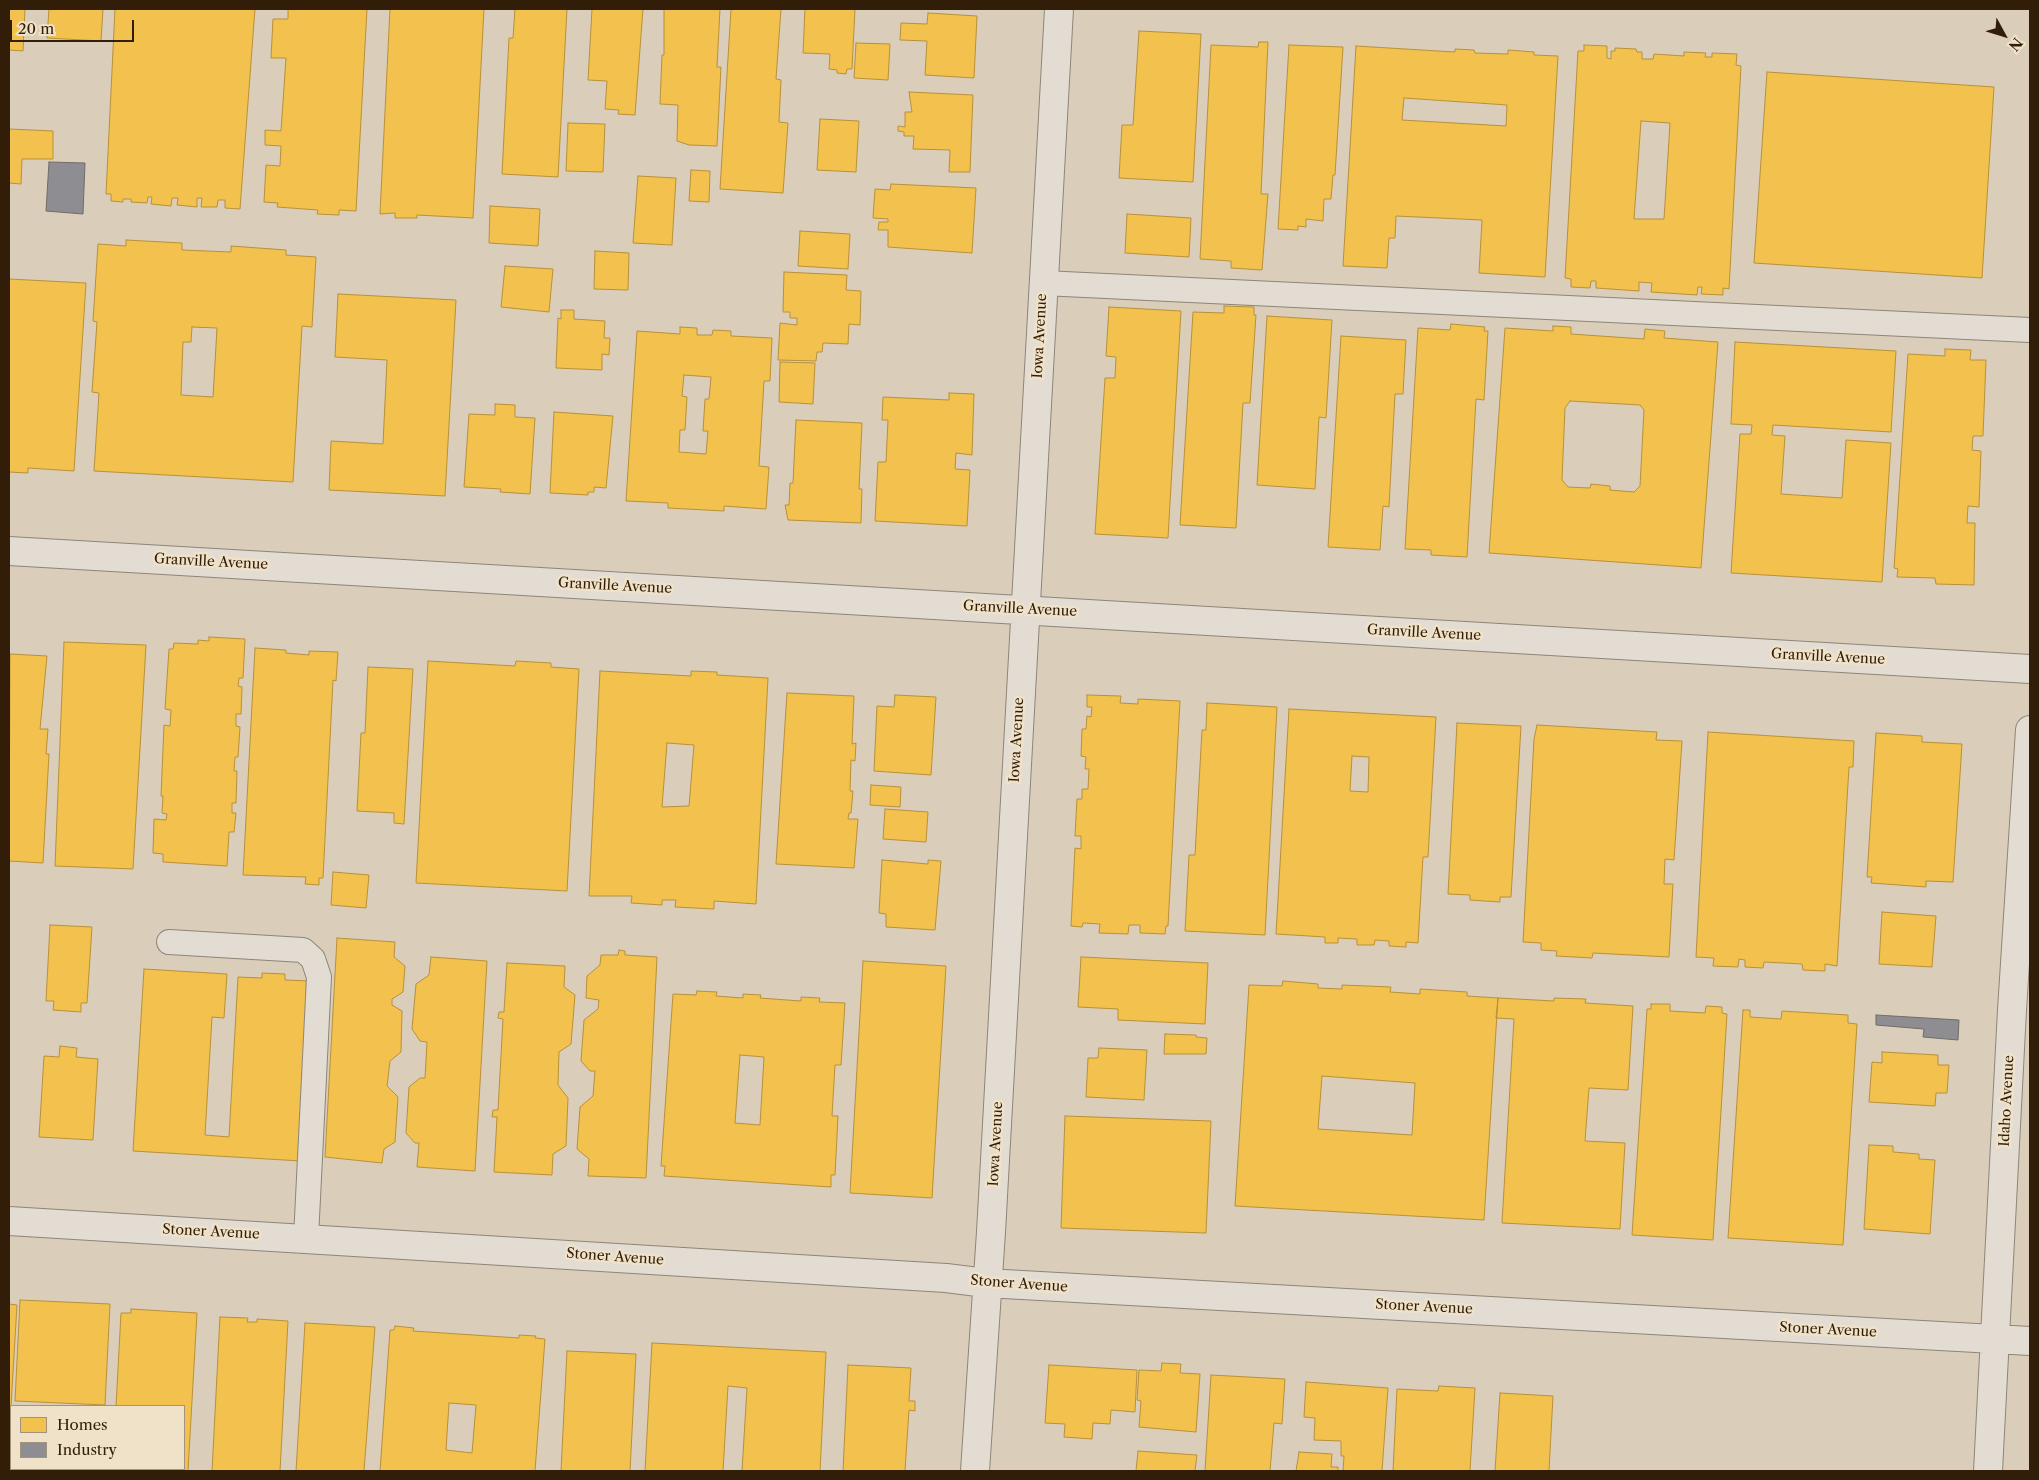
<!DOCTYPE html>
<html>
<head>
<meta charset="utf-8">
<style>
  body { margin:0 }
  #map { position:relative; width:2039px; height:1480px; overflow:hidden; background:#daceba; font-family:"Libre Caslon Text",serif }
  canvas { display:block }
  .frame { position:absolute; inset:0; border:10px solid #311d08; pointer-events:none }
  .legend { position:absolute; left:10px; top:1405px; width:175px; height:65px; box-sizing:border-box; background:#f0e2c9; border:1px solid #a4937c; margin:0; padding:6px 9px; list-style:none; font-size:15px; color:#311d08 }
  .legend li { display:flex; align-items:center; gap:10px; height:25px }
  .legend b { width:25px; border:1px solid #a4937c }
  .north { position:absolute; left:1979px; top:10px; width:50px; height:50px; -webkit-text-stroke:4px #f0e2c9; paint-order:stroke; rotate:129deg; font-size:14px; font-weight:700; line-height:20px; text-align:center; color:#311d08 }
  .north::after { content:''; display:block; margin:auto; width:18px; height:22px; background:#311d08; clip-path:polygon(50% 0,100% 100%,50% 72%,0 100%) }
  .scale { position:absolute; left:10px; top:20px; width:124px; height:22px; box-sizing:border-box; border:2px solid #311d08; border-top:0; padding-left:6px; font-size:15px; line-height:18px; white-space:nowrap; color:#311d08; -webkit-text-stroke:4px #f0e2c9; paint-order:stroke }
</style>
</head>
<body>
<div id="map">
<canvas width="2039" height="1480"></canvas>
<div class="frame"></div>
<ul class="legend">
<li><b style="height:14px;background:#f2c14e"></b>Homes</li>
<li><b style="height:14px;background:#8d8d92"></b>Industry</li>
</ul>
<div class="north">N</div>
<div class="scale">20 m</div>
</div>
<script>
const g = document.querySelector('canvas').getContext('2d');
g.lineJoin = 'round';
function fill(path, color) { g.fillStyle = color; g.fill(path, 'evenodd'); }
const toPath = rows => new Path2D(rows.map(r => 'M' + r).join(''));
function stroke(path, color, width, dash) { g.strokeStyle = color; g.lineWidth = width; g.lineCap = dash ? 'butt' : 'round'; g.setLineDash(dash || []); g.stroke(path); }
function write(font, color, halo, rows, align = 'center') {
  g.font = font + ' "Libre Caslon Text",serif'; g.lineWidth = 5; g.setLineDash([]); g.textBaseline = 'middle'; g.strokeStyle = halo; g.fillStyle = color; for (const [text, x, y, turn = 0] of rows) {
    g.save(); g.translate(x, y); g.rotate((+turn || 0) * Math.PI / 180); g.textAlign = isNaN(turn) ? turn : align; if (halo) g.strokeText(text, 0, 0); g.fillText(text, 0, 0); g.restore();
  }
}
const homes = toPath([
  [9,9,25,9,23,51,9,50,9,9],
  [49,9,103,9,101,41,47,38,49,9],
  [115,9,255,9,240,209,225,208,225,200,218,200,217,207,201,207,202,198,197,198,197,207,177,205,178,198,172,198,171,206,151,204,152,197,148,197,147,203,131,202,131,199,123,199,123,202,111,201,111,194,106,194,115,9],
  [288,9,367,9,356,211,339,210,339,215,317,214,318,210,277,207,278,203,264,202,266,165,280,166,281,146,265,145,265,130,281,131,286,58,271,58,273,19,288,19,288,9],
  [390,9,484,9,473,218,417,215,417,218,395,218,395,213,380,214,390,9],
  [515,9,567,9,558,177,502,174,509,38,513,38,515,9],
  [592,9,643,9,635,115,618,114,619,110,605,109,607,81,588,80,592,9],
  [664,9,720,9,717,67,721,67,717,146,689,145,677,141,678,105,660,104,662,55,664,55,664,9],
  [731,9,781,9,776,79,781,80,779,122,788,123,783,193,720,189,731,9],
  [805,9,855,9,852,69,847,69,846,74,837,73,837,70,829,69,830,54,803,53,805,9],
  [928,13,977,16,974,78,925,75,927,41,900,40,901,23,927,24,928,13],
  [1139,31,1201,34,1193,182,1119,178,1122,125,1133,125,1139,31],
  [1259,42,1268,42,1261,194,1268,194,1262,270,1231,268,1231,261,1200,259,1211,45,1258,47,1259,42],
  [856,43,890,44,888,80,854,78,856,43],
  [1289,45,1343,47,1335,175,1333,175,1331,199,1324,199,1323,221,1306,219,1306,227,1298,226,1298,230,1278,229,1289,45],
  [1584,45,1607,46,1607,58,1611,59,1611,51,1615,51,1615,48,1636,49,1637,52,1642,52,1642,59,1653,59,1654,54,1684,56,1684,52,1706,53,1705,57,1712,57,1712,53,1737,54,1736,65,1741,66,1729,289,1723,288,1723,295,1701,294,1702,287,1698,287,1697,295,1651,292,1652,283,1639,282,1639,291,1596,288,1596,281,1591,281,1590,288,1571,287,1571,279,1565,278,1578,51,1584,51,1584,45],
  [1641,121,1670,123,1664,219,1634,219,1641,121],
  [1356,46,1455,52,1455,49,1474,50,1475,53,1508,54,1508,50,1534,52,1534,55,1558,56,1545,277,1479,273,1482,220,1396,216,1395,238,1389,238,1387,268,1343,266,1356,46],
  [1404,98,1507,105,1506,126,1402,120,1404,98],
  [1767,72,1994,87,1982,278,1754,263,1767,72],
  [909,92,973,95,970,172,949,172,950,150,913,149,914,136,904,136,904,132,898,131,898,126,905,127,905,112,912,112,909,92],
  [820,119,859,121,856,172,817,170,820,119],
  [568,123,605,124,603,172,566,171,568,123],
  [9,129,53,131,53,159,22,159,21,184,9,183,9,129],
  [691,170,710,171,709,202,689,201,691,170],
  [638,176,676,178,672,245,633,243,638,176],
  [891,184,976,188,972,253,888,247,888,230,878,230,879,222,888,222,888,219,873,218,875,189,890,190,891,184],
  [490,206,540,209,538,246,489,243,490,206],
  [1127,214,1191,218,1189,257,1125,253,1127,214],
  [800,231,850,234,848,269,798,266,800,231],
  [126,240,182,243,182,250,231,252,231,246,286,250,286,255,316,257,312,327,302,326,293,482,94,471,99,393,92,392,97,322,93,321,98,244,126,246,126,240],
  [192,327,217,328,213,397,181,395,183,342,191,342,192,327],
  [595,251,629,253,628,290,594,289,595,251],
  [505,266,553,269,549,312,501,307,505,266],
  [784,272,847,275,846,290,861,291,860,325,849,324,848,344,823,343,822,352,817,352,816,361,778,360,780,323,797,325,797,318,790,318,790,312,783,312,784,272],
  [9,279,86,283,74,471,28,468,28,473,9,472,9,279],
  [338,294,456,300,445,496,329,490,331,441,383,444,387,360,335,357,338,294],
  [1224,306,1254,307,1254,315,1256,315,1250,403,1243,403,1236,528,1180,525,1193,312,1224,313,1224,306],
  [1109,307,1181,311,1168,538,1095,534,1105,378,1115,378,1116,357,1106,356,1109,307],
  [561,310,574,310,574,319,605,321,604,338,610,338,609,355,602,354,602,370,556,368,558,318,561,319,561,310],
  [1267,316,1332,320,1326,418,1319,417,1315,489,1257,485,1267,316],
  [1451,324,1485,327,1484,331,1488,331,1484,400,1476,399,1467,557,1431,555,1431,550,1405,549,1418,328,1450,330,1451,324],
  [1553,326,1571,327,1571,334,1644,339,1645,329,1665,331,1664,338,1718,342,1701,568,1489,553,1505,328,1553,331,1553,326],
  [1570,401,1640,405,1644,410,1640,486,1634,492,1610,490,1610,486,1591,484,1590,488,1568,487,1562,480,1565,408,1570,401],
  [680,327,697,328,697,335,712,335,713,330,731,331,731,336,772,338,770,381,764,381,759,466,769,467,766,509,724,506,724,511,668,508,668,503,626,501,637,331,680,334,680,327],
  [684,375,711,377,709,399,705,399,703,431,708,431,706,454,679,452,680,430,685,430,687,397,682,396,684,375],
  [1341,336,1406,340,1403,394,1395,394,1389,507,1383,506,1380,550,1328,547,1341,336],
  [1735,342,1896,351,1891,432,1773,425,1772,435,1785,436,1781,494,1842,498,1846,440,1891,443,1882,582,1731,573,1740,434,1751,434,1752,425,1731,424,1735,342],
  [1945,349,1971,350,1970,360,1986,360,1983,436,1973,436,1972,450,1981,451,1979,507,1968,506,1967,523,1975,523,1974,585,1936,584,1935,578,1897,577,1898,569,1894,568,1908,354,1945,356,1945,349],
  [780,362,815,363,813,404,779,402,780,362],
  [949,393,974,394,972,455,956,453,955,469,970,470,967,526,875,521,878,462,886,462,888,420,882,420,883,397,949,400,949,393],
  [495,404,515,405,515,417,535,418,530,494,500,492,501,489,464,487,469,414,495,415,495,404],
  [554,412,613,416,606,488,594,487,594,492,588,492,588,495,550,493,554,412],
  [796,420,862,423,859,489,862,489,861,523,788,520,785,505,789,505,790,483,793,483,796,420],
  [209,637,245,639,243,678,239,678,238,686,242,687,241,714,236,714,236,726,240,727,238,757,235,757,234,771,237,771,236,803,232,803,232,813,236,813,234,832,229,832,227,866,163,862,163,854,153,853,154,819,166,820,167,814,162,813,163,796,161,796,164,725,170,726,171,710,165,709,169,649,173,649,174,643,198,644,198,640,209,641,209,637],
  [64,642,146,645,133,869,55,866,64,642],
  [255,648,286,650,286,653,309,655,309,651,338,652,336,681,333,680,323,878,319,878,319,885,305,884,306,877,243,875,255,648],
  [10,654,47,656,40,729,48,729,46,754,49,754,43,863,9,861,10,654],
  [428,661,515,666,516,661,551,663,551,667,579,669,567,891,416,883,428,661],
  [368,667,413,669,404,824,394,823,394,813,357,811,361,733,365,733,368,667],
  [600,671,691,676,691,671,717,672,717,675,768,678,756,904,714,901,714,909,675,907,676,900,662,900,662,905,631,903,632,896,589,896,600,671],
  [667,743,694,745,689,806,662,807,667,743],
  [787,693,854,696,852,744,856,743,855,761,851,760,850,791,853,791,851,813,849,813,848,819,858,819,854,868,776,864,787,693],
  [895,695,936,697,931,775,874,771,877,706,894,707,895,695],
  [1087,695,1121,696,1120,703,1138,704,1138,699,1180,701,1168,926,1166,926,1165,934,1140,933,1140,925,1129,925,1128,934,1099,933,1100,924,1083,923,1082,927,1071,926,1075,848,1081,849,1081,836,1075,836,1077,799,1082,799,1082,789,1088,789,1089,769,1085,769,1086,757,1081,756,1082,729,1086,729,1087,716,1091,717,1092,707,1087,707,1087,695],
  [1207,703,1277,707,1265,935,1185,931,1189,855,1195,855,1202,730,1206,730,1207,703],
  [1289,709,1436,717,1428,857,1423,857,1418,943,1406,942,1406,947,1389,946,1389,941,1375,940,1374,945,1357,945,1357,939,1338,938,1338,943,1325,943,1325,937,1276,934,1289,709],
  [1352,756,1369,757,1368,792,1350,791,1352,756],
  [1457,723,1521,726,1511,897,1500,897,1500,902,1470,900,1470,895,1448,894,1457,723],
  [1537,725,1657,732,1656,740,1682,741,1674,860,1665,859,1664,884,1673,884,1669,957,1593,953,1592,958,1556,956,1557,951,1541,950,1541,943,1523,942,1534,739,1537,725],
  [1708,732,1854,741,1853,767,1849,767,1837,966,1825,964,1825,971,1803,970,1802,964,1764,962,1763,968,1745,967,1745,960,1739,959,1738,967,1713,966,1714,958,1696,957,1708,732],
  [1876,733,1922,736,1922,742,1962,744,1953,882,1926,881,1926,887,1871,883,1872,877,1867,877,1876,733],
  [871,785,901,787,900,807,870,805,871,785],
  [885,809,928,812,926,842,883,839,885,809],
  [882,860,928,864,928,860,941,861,935,930,886,927,886,914,879,913,882,860],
  [333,872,369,875,366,908,331,905,333,872],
  [1882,912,1936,916,1932,967,1879,964,1882,912],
  [50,925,92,927,87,1003,81,1003,81,1012,53,1010,54,1001,46,1001,50,925],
  [337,938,395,942,394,957,405,966,403,992,392,999,392,1005,402,1011,401,1052,390,1061,387,1086,398,1097,395,1142,384,1149,382,1163,325,1157,337,938],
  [619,950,625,951,625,955,657,957,646,1178,588,1176,589,1159,577,1149,580,1107,593,1096,595,1071,590,1071,581,1061,584,1020,598,1009,599,1000,586,998,587,976,600,965,601,955,618,955,619,950],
  [431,957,487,961,475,1171,417,1167,419,1143,415,1143,406,1133,409,1087,420,1078,425,1078,427,1042,420,1041,412,1029,416,984,429,975,431,957],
  [1081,957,1208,963,1205,1024,1118,1020,1118,1009,1078,1007,1081,957],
  [863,961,946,966,932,1198,850,1193,863,961],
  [507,963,565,966,564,987,575,995,571,1044,559,1052,558,1085,568,1098,566,1146,553,1154,552,1175,494,1172,497,1117,492,1117,493,1110,498,1110,503,1019,498,1018,499,1012,504,1012,507,963],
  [144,969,227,974,224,1018,212,1017,205,1135,229,1137,238,977,262,978,262,973,285,974,285,980,311,981,301,1161,133,1151,144,969],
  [1283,981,1318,984,1318,988,1342,989,1342,985,1391,987,1390,992,1420,994,1420,989,1467,992,1467,996,1498,998,1484,1220,1235,1206,1249,985,1282,986,1283,981],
  [1322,1076,1415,1083,1412,1135,1318,1129,1322,1076],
  [697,991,717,992,716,996,743,998,743,994,761,995,760,998,801,1001,801,997,820,998,819,1002,845,1003,841,1065,835,1065,832,1116,838,1116,835,1175,831,1175,831,1187,664,1176,665,1166,661,1166,673,994,696,995,697,991],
  [740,1055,764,1057,760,1125,735,1123,740,1055],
  [1498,998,1554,1001,1554,998,1586,999,1585,1003,1633,1006,1628,1090,1589,1088,1585,1141,1625,1143,1620,1229,1502,1223,1514,1019,1496,1018,1498,998],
  [1651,1004,1670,1004,1670,1011,1705,1013,1706,1006,1722,1007,1722,1013,1727,1014,1713,1240,1632,1235,1647,1009,1651,1009,1651,1004],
  [1743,1010,1750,1010,1750,1017,1781,1019,1782,1011,1848,1015,1848,1023,1857,1024,1843,1245,1728,1238,1743,1010],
  [1165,1034,1196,1035,1196,1037,1207,1038,1206,1054,1164,1054,1165,1034],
  [60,1046,77,1048,76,1057,98,1059,93,1140,39,1137,44,1056,59,1057,60,1046],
  [1099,1048,1147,1050,1144,1100,1086,1097,1088,1058,1098,1058,1099,1048],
  [1882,1052,1938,1055,1938,1065,1949,1065,1947,1093,1936,1093,1935,1106,1869,1102,1872,1062,1882,1063,1882,1052],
  [1065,1116,1211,1121,1206,1233,1061,1228,1065,1116],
  [1869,1145,1893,1146,1893,1152,1919,1154,1919,1159,1935,1160,1930,1234,1864,1229,1869,1145],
  [20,1300,110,1304,105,1405,15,1401,20,1300],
  [9,1304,17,1305,9,1440,9,1304],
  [131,1309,197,1313,188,1471,112,1471,112,1469,184,1469,184,1406,116,1406,121,1313,131,1313,131,1309],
  [220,1317,248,1318,247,1322,257,1322,257,1319,288,1321,280,1471,212,1471,220,1317],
  [305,1323,375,1327,364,1471,296,1471,305,1323],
  [395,1326,414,1328,413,1331,519,1338,519,1335,536,1336,535,1338,545,1339,535,1471,380,1471,390,1330,394,1330,395,1326],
  [449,1403,476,1405,472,1453,446,1450,449,1403],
  [652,1343,826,1352,820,1471,742,1471,747,1388,728,1386,723,1471,645,1471,652,1343],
  [567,1351,636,1354,630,1471,561,1471,567,1351],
  [1162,1363,1181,1364,1180,1373,1200,1374,1196,1432,1139,1427,1141,1401,1137,1400,1139,1370,1161,1371,1162,1363],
  [848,1365,911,1368,909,1401,915,1401,915,1411,909,1410,905,1471,843,1471,848,1365],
  [1049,1365,1137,1370,1135,1412,1111,1410,1110,1424,1093,1423,1092,1439,1064,1437,1065,1424,1045,1423,1049,1365],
  [1211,1375,1285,1379,1282,1424,1274,1423,1270,1471,1205,1471,1211,1375],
  [1306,1382,1388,1388,1382,1471,1343,1471,1344,1456,1341,1456,1341,1441,1314,1440,1315,1418,1304,1417,1306,1382],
  [1439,1386,1475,1388,1470,1471,1393,1471,1397,1389,1438,1391,1439,1386],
  [1500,1393,1553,1396,1549,1471,1495,1471,1500,1393],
  [1138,1451,1197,1455,1195,1471,1136,1471,1138,1451],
  [11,1452,11,1469,101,1469,101,1471,10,1471,11,1452],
  [1299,1452,1332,1454,1331,1467,1338,1467,1338,1471,1296,1471,1299,1452]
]);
fill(homes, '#f2c14e');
stroke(homes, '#b89039', 1);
const industry = toPath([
  [49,162,85,163,83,214,46,211,49,162],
  [1876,1015,1959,1020,1958,1040,1923,1037,1924,1029,1876,1025,1876,1015]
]);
fill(industry, '#8d8d92');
stroke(industry, '#716b69', 1);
const lane = toPath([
  [1043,283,2030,330],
  [169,942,303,950,313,959,319,977,306,1238]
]);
const street = toPath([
  [9,551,2030,669],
  [9,1221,946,1278,986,1283,2030,1341],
  [975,1471,991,1232,1059,9],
  [1988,1471,2012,1010,2030,730]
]);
stroke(lane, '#8e8577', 26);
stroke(street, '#8e8577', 30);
stroke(lane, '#e2dcd2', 24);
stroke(street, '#e2dcd2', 28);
write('14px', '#311d08', '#f0e2c9', [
  ["Iowa Avenue",1040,336,-87],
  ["Granville Avenue",211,562,3],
  ["Granville Avenue",615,586,3],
  ["Granville Avenue",1020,609,3],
  ["Granville Avenue",1424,633,3],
  ["Granville Avenue",1828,657,3],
  ["Iowa Avenue",1017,740,-87],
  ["Idaho Avenue",2007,1101,-87],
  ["Iowa Avenue",996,1144,-87],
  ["Stoner Avenue",211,1232,3],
  ["Stoner Avenue",615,1257,4],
  ["Stoner Avenue",1019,1284,4],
  ["Stoner Avenue",1424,1307,3],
  ["Stoner Avenue",1828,1330,3]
]);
</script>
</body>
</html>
